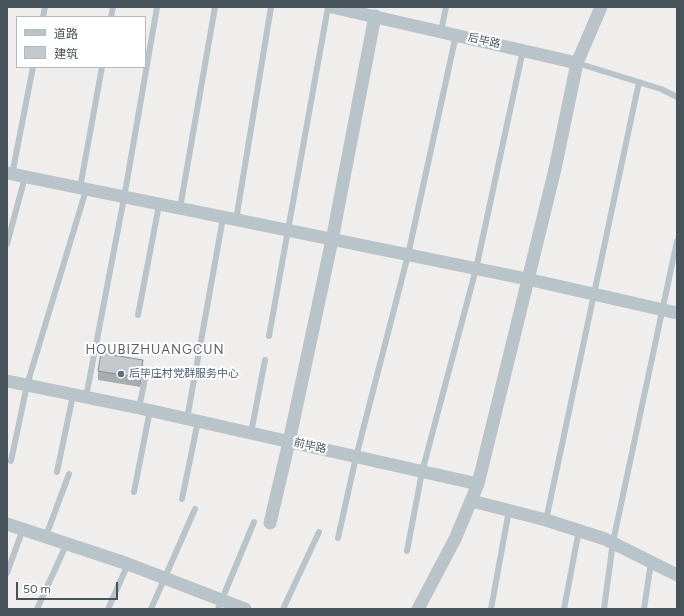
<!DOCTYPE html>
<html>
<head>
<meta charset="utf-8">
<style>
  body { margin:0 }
  #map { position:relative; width:684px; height:616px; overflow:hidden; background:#f0eded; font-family:Figtree,"Noto Sans SC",sans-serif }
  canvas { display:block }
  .frame { position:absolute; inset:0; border:8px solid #46535a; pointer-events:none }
  .legend { position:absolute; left:16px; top:16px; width:130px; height:52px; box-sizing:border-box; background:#fff; border:1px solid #b5babd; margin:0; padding:5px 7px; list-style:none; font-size:12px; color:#46535a }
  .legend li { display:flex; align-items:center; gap:8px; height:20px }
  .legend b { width:20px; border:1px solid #b5babd }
  .scale { position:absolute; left:16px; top:582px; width:102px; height:18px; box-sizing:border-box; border:2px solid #46535a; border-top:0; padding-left:5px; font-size:12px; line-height:14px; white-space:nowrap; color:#46535a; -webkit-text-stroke:3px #fff; paint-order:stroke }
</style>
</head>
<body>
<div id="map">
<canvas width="684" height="616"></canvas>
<div class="frame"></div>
<ul class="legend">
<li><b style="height:5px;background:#b9c3ca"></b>道路</li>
<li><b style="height:11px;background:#c4c9cd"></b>建筑</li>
</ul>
<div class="scale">50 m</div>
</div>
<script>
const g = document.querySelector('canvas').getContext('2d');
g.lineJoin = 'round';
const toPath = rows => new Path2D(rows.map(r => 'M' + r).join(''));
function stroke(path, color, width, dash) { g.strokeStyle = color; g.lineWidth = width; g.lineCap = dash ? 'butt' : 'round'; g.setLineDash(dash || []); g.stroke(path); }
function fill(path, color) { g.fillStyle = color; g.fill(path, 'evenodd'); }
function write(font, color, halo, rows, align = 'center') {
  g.font = font + ' Figtree,"Noto Sans SC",sans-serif'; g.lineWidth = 4; g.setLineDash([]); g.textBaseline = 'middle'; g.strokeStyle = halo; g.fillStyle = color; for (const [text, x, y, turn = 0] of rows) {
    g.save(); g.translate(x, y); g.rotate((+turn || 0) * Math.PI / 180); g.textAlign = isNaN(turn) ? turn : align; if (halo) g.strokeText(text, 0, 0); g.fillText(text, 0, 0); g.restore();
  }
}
stroke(toPath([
  [43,17,45,7],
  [111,17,113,7],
  [441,31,446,7],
  [577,63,661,89,677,97],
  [12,175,33,67],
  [80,188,102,67],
  [180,208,215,7],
  [236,220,271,7],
  [7,244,25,177],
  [138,315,159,205],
  [269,336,328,7],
  [86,397,124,198,157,7],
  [139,408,147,369],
  [187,419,223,218],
  [251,433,265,360],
  [11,461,27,385,86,190],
  [57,472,73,395],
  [134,492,150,410],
  [182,499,198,421],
  [546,520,639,82],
  [46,536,69,474],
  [338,538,356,457,408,255,456,35],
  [407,551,422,472,476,269,523,50],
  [7,573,23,529],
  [37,609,67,543],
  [108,609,128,564],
  [151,609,195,509],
  [218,609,254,522],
  [283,609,319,532],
  [491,609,509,510],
  [564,609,579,530],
  [604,609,613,542,677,241],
  [644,609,651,562]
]), '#b9c3ca', 6);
stroke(toPath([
  [332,7,577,63],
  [7,173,527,279,677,313],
  [7,381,139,408,478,484],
  [472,501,546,520,605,539,677,575],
  [270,523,289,442,332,240,375,16],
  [7,524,128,564,245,609],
  [418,609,455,539,478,484,555,169,577,63,601,7]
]), '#b9c3ca', 13);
fill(toPath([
  [143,369,140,387,98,380,98,371]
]), '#a9adb0');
fill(toPath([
  [143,360,143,369,140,387,140,378]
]), '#898d90');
const building = toPath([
  [101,353,143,360,140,378,98,371,101,353]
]);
fill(building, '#c4c9cd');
stroke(building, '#898d90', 1);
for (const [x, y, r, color] of [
  [121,374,4,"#5c6f8a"]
]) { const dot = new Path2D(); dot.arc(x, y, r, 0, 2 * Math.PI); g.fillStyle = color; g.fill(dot); stroke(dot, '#fff', 1.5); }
write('11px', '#46535a', '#fff', [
  ["后毕路",484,41,13],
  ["前毕路",310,446,13]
]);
write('11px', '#4e5e75', '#fff', [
  ["后毕庄村党群服务中心",129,374]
], 'left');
g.letterSpacing = '1px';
write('13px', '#5a5e62', '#fff', [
  ["HOUBIZHUANGCUN",155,350]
]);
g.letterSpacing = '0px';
</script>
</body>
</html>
